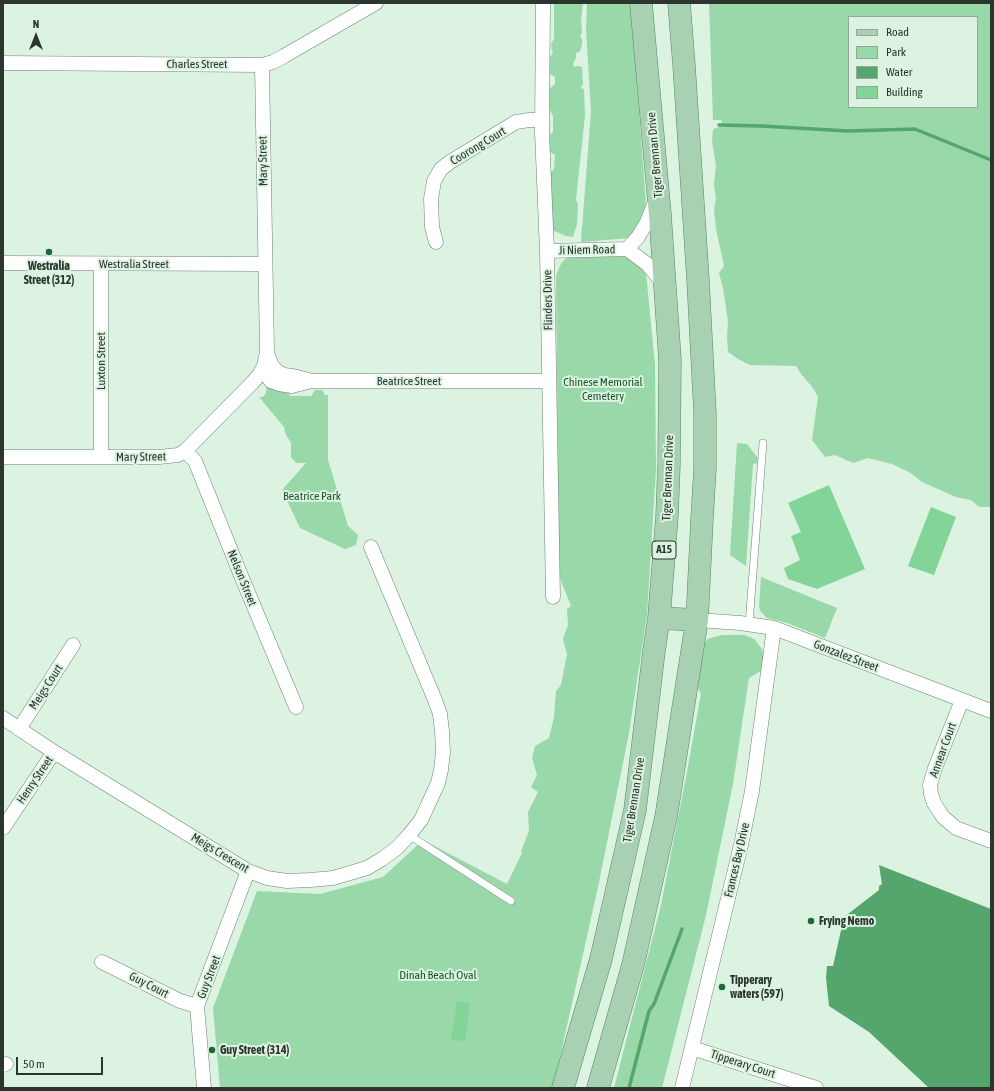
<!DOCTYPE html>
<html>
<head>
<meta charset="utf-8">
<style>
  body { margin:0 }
  #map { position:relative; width:994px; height:1091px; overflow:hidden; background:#dbf3e0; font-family:"Asap Condensed",sans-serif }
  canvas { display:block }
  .frame { position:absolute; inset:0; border:4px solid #2c352e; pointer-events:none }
  .legend { position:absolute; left:848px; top:16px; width:130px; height:92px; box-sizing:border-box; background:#dbf3e0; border:1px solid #95a799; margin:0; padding:5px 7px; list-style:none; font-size:12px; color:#2c352e }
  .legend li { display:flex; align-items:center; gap:8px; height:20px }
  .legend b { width:20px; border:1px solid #95a799 }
  .north { position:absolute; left:16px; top:16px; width:40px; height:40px; -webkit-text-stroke:3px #dbf3e0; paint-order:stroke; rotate:0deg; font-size:11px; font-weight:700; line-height:16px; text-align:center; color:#2c352e }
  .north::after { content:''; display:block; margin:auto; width:14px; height:18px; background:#2c352e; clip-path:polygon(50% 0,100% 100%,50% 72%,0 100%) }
  .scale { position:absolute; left:16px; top:1057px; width:87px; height:18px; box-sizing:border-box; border:2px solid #2c352e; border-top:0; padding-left:5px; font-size:12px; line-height:14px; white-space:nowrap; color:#2c352e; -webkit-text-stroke:3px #dbf3e0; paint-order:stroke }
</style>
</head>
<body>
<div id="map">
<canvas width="994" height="1091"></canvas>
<div class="frame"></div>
<ul class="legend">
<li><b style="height:5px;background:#a7d1b2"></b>Road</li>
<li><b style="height:11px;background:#99d8a9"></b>Park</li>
<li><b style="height:11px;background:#55a66d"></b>Water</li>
<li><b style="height:11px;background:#83d499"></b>Building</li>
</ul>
<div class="north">N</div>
<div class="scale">50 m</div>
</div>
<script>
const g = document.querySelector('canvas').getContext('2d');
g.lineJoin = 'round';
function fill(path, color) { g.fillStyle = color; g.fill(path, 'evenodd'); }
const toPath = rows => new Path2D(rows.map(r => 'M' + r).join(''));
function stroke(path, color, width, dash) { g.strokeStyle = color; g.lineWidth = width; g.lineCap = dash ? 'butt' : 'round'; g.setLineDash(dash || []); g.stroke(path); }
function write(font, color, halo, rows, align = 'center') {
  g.font = font + ' "Asap Condensed",sans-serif'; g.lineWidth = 4; g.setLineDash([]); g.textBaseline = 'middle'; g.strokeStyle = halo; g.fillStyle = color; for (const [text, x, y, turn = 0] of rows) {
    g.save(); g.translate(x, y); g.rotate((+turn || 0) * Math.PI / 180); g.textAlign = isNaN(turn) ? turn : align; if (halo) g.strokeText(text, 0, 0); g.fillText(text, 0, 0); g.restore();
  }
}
fill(toPath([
  [554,3,583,3,581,20,582,32,580,36,582,39,582,45,580,51,576,53,576,58,573,64,574,67,578,66,582,67,583,84,581,88,584,89,585,115,576,200,578,204,577,224,573,237,566,236,552,230,547,211,552,203,545,191,547,176,554,169,555,155,547,150,547,138,553,132,553,116,550,110,549,89,555,84,555,77,549,73,550,57,553,53,552,51,551,44,554,39],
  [587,3,631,3,646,205,641,224,631,238,581,242,591,111,586,30],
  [709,3,991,3,991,507,979,507,971,500,956,497,922,482,909,472,892,464,868,458,853,463,835,455,825,457,812,440,818,397,813,388,801,374,796,366,750,365,738,359,728,352,727,337,728,321,723,288,719,273,724,266,716,229,714,210,716,198,714,185,716,165,712,142,713,129,722,126,721,120,713,120],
  [849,17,977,17,977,107,849,107],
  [619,254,637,260,646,273,655,365,656,469,647,615,629,733,598,887,553,1088,220,1088,213,1008,257,891,320,894,383,877,423,840,507,884,522,853,521,851,529,831,528,812,538,792,531,787,537,775,532,758,535,746,549,738,554,717,556,691,561,685,567,654,563,639,568,625,567,609,571,606,561,581,559,572,556,276,559,268,562,262,568,257],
  [267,384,292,391,289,395,290,396,311,396,315,390,322,390,325,395,328,395,328,460,348,526,358,535,356,545,345,549,300,528,282,490,306,463,296,463,291,457,291,443,285,433,284,427,259,397,263,397,266,393],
  [737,443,747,444,758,458,757,463,753,464,746,566,730,555],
  [761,577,837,608,825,638,787,623,767,618,761,612,759,607],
  [721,635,745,635,754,639,762,649,765,663,764,669,749,678,733,784,706,915,662,1088,614,1088,661,905,686,777,701,694,695,682,700,647,708,639]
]), '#99d8a9');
fill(toPath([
  [879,865,991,909,991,1088,929,1088,869,1032,829,1006,826,978,827,966,833,966,844,917,879,890,879,886,882,884]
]), '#55a66d');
stroke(toPath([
  [719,125,762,126,848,131,915,129,991,160],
  [629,1088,649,1011,654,1004,682,929]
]), '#55a66d', 3.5);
fill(toPath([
  [829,485,865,569,817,589,788,579,784,568,800,560,791,536,801,532,788,503],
  [931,507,956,517,934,575,908,566],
  [457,1001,470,1003,465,1041,451,1040]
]), '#83d499');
const service = toPath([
  [749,624,763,443],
  [409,835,511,901]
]);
const minor = toPath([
  [543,3,542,132,547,251,553,597],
  [3,63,262,65,273,62,284,56,376,3],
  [262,65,267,352,264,366,267,375,271,381,279,384,292,386,311,381,549,381],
  [436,242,432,227,431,199,434,181,441,169,450,162,516,122,529,120,542,120],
  [627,249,638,237,647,222,656,200],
  [547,251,627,249,647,264,664,284],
  [3,263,265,264],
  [101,264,101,457],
  [267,353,272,366,278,372,284,375,293,376,309,380],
  [185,451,195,461,242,578,296,707],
  [3,457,159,457,178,455,185,451,253,382,259,375,264,366],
  [697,620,740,623,774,628,991,711],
  [962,700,935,768,930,785,931,794,934,803,943,817,956,828,991,841],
  [3,718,54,752,248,871,267,878,287,881,310,880,333,878,367,868,382,859,397,848,409,835,421,820,438,783,441,770,443,752,442,731,440,714,435,700,371,547],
  [19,729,73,645],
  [3,828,54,752],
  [102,962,180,1001,197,1006],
  [692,1048,816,1088],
  [3,1065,6,1064],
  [204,1088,197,1006,248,871],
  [682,1088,741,845,752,791,774,628]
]);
const primary = toPath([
  [659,618,697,620],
  [563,1088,601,959,635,810,654,651,659,618,667,516,669,465,670,360,660,214,641,3],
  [598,1088,633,965,666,817,697,620,698,601,702,519,705,468,705,413,698,280,684,65,679,3]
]);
stroke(service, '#6d8171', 8);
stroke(minor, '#6d8171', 15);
stroke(primary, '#568663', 23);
stroke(service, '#fff', 7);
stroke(minor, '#fff', 14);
stroke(primary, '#a7d1b2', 22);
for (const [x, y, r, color] of [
  [49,252,4,"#1a6938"],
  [811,921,4,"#1a6938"],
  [722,987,4,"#1a6938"],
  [212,1050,4,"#1a6938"]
]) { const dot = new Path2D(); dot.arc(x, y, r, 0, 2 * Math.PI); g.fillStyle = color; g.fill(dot); stroke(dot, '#dbf3e0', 1.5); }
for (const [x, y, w] of [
  [664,550,24]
]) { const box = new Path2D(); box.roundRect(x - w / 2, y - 9, w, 18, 3); g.fillStyle = '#dbf3e0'; g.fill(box); stroke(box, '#2c352e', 1); }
write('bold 11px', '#2c352e', null, [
  ["A15",664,550]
]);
write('12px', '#2c352e', '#dbf3e0', [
  ["Charles Street",197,64],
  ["Coorong Court",478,146,-31],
  ["Tiger Brennan Drive",655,155,-95],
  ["Mary Street",263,161,-91],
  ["Ji Niem Road",587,250,-1],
  ["Westralia Street",134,264],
  ["Flinders Drive",548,300,-91],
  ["Luxton Street",101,361,-90],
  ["Beatrice Street",409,381],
  ["Mary Street",141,457,-1],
  ["Tiger Brennan Drive",668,478,-88],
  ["Nelson Street",242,578,68],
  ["Gonzalez Street",846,656,21],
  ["Meigs Court",46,687,-57],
  ["Annear Court",943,750,-70],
  ["Henry Street",35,780,-56],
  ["Tiger Brennan Drive",634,800,-81],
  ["Meigs Crescent",220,853,31],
  ["Frances Bay Drive",737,860,-77],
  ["Guy Street",209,977,-69],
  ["Guy Court",149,985,27],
  ["Tipperary Court",743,1064,18]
]);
write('bold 12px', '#2c352e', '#dbf3e0', [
  ["Westralia",49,266,"center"],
  ["Street (312)",49,280,"center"],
  ["Frying Nemo",819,921],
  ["Tipperary",730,980],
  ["waters (597)",730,994],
  ["Guy Street (314)",220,1050]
], 'left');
write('12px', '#19542e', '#dbf3e0', [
  ["Chinese Memorial",603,382],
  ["Cemetery",603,396],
  ["Beatrice Park",312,496],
  ["Dinah Beach Oval",438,975]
]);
</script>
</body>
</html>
